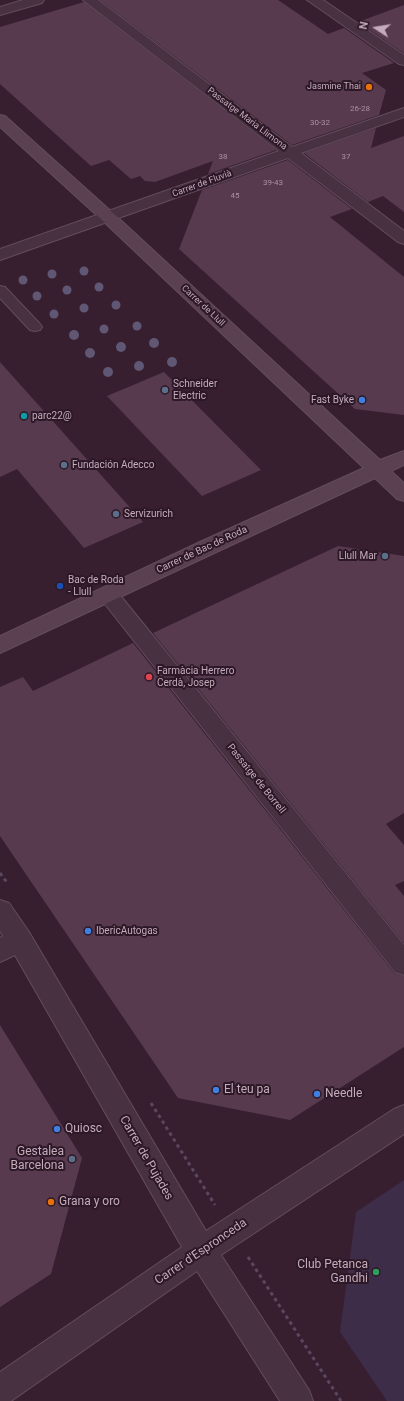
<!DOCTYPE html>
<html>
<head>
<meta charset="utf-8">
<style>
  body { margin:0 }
  #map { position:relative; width:404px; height:1401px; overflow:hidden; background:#371f30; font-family:Roboto,sans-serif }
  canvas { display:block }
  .north { position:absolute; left:356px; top:8px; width:40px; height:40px; -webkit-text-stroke:3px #2c1826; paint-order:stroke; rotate:282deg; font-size:11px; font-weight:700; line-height:16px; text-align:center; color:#c5acbc }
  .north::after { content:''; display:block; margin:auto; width:14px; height:18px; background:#c5acbc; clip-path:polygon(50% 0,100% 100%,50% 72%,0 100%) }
</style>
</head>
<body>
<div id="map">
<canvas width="404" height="1401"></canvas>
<div class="north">N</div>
</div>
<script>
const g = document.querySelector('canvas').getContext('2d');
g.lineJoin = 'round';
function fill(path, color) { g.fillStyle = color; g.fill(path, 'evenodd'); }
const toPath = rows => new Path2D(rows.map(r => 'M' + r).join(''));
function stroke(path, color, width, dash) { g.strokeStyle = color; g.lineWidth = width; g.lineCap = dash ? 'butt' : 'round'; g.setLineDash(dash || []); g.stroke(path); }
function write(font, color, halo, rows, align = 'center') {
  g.font = font + ' Roboto,sans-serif'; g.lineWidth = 4; g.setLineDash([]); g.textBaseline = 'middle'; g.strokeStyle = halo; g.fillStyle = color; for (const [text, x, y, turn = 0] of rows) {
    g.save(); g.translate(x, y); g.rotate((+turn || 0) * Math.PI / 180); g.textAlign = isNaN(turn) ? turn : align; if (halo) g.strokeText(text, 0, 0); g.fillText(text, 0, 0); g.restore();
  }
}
fill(toPath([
  [404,1180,404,1401,387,1401,340,1332,356,1212]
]), '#3d2d49');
fill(toPath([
  [100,0,278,0,328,34,344,28,394,63,362,73,386,90,379,115,292,145],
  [84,2,276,150,208,174,213,161,155,182,145,181,140,176,131,179,109,160,91,166,0,84,0,27],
  [404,5,404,53,358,22],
  [376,128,371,148,404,136,404,212,383,196,368,202,304,153],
  [288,160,352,209,330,217,404,277,404,415,355,409,179,249,202,190],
  [0,362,143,522,84,548,17,469,0,477],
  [164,372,261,470,202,496,107,396],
  [338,546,404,556,404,813,386,824,404,845,404,881,395,885,404,896,404,943,153,633],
  [133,643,394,973,404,976,404,1047,290,1120,178,1098,0,836,0,687,23,677,33,691],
  [0,1025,82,1158,51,1274,0,1307]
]), '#583a4f');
const lane = toPath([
  [0,286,5,287,40,324,42,327,40,330,35,331,30,330,0,298,0,286]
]);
const street = toPath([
  [23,0,44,0,42,3,0,15,0,7,23,0],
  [83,0,98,0,292,147,404,108,404,117,301,153,404,231,404,244,398,242,288,158,0,260,0,249,279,151,83,0],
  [307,0,323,0,404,55,404,65,399,64,307,0],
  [108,586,115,589,404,945,404,975,395,972,101,599,98,594,101,589,108,586],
  [0,900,9,903,29,932,206,1231,394,1109,404,1105,404,1134,221,1255,309,1390,313,1401,280,1401,197,1271,11,1401,0,1401,0,1372,182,1247,15,955,0,962,0,938,3,936,0,931,0,900]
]);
const secondary = toPath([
  [0,115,5,116,114,214,380,460,404,451,404,465,391,471,404,483,404,501,397,499,375,478,0,653,0,636,200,542,364,468,102,220,0,127,0,115]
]);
stroke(lane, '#634d5c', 2);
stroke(street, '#634d5c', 2);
stroke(secondary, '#634d5c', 2);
stroke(toPath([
  [0,873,8,884],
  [151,1103,215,1205],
  [248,1257,341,1401]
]), '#5b475e', 3, [3.5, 3.5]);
fill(lane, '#483241');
fill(street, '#483241');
fill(secondary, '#5b4051');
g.fillStyle = '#605774';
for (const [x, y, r] of [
  [84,271,4.5],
  [52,274,4.5],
  [23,280,4.5],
  [99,287,4.5],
  [67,290,4.5],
  [37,296,4.5],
  [116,305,4.5],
  [84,308,4.5],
  [54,314,4.5],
  [137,326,4.5],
  [104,329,4.5],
  [74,335,5],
  [154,343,5],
  [121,347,5],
  [90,353,5],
  [172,362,5],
  [139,366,5],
  [108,372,5]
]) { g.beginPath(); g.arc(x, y, r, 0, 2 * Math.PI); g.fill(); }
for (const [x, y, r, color] of [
  [369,87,4,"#e8710a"],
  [165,390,4,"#5c6f8a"],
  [362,400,4,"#3f7fe0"],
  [24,416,4,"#0f9aa8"],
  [64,465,4,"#5c6f8a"],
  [116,514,4,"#5c6f8a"],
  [385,556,4,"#5c6f8a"],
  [60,586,4,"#1a4fb4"],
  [149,677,4,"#e0444e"],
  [88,931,4,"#3f7fe0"],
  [216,1090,4,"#3f7fe0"],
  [317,1094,4,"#3f7fe0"],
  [57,1129,4,"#3f7fe0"],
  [72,1159,4,"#5c6f8a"],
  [51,1202,4,"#e8710a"],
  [376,1272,4,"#2e9e5b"]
]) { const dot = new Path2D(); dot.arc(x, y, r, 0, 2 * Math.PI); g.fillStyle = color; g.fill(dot); stroke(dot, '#2c1826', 1.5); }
write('8px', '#aa90a1', null, [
  ["26-28",360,109],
  ["30-32",320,123],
  ["38",223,157],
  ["37",346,157],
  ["39-43",273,183],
  ["45",235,196]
]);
write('9px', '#c5acbc', '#2c1826', [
  ["Jasmine Thai",361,87]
], 'right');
write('9px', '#c5acbc', '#2c1826', [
  ["Passatge Maria Llimona",247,119,37],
  ["Carrer de Fluvià",202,184,-20],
  ["Carrer de Llull",203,306,43]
]);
write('10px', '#c5acbc', '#2c1826', [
  ["Schneider",173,384],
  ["Electric",173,396],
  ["Fast Byke",354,400,"right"],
  ["parc22@",32,416],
  ["Fundación Adecco",72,465],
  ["Servizurich",124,514],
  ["Llull Mar",377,556,"right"],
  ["Bac de Roda",68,580],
  ["- Llull",68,592],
  ["Farmàcia Herrero",157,671],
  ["Cerdà, Josep",157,683],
  ["IbericAutogas",96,931]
], 'left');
write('10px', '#c5acbc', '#2c1826', [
  ["Carrer de Bac de Roda",202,550,-25],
  ["Passatge de Borrell",256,779,51]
]);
write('12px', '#c5acbc', '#2c1826', [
  ["El teu pa",224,1090],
  ["Needle",325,1094],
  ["Quiosc",65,1129],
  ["Gestalea",64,1152,"right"],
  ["Barcelona",64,1166,"right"],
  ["Grana y oro",59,1202],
  ["Club Petanca",368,1265,"right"],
  ["Gandhi",368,1279,"right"]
], 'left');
write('12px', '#c5acbc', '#2c1826', [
  ["Carrer de Pujades",146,1158,60],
  ["Carrer d'Espronceda",201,1252,-34]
]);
</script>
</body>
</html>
